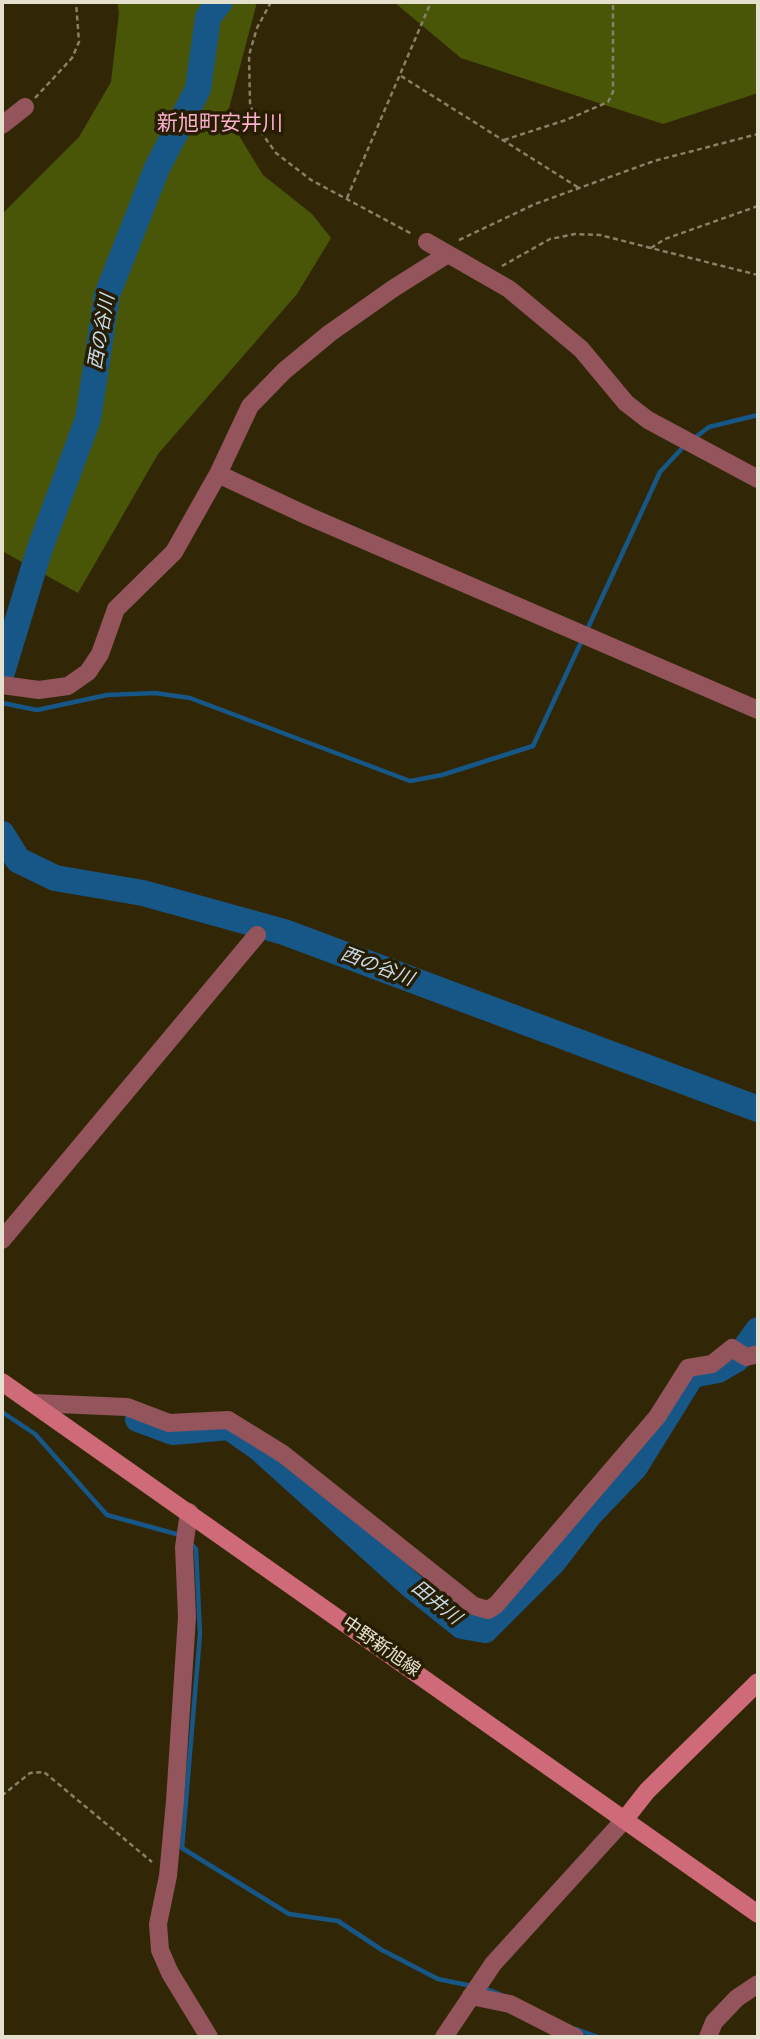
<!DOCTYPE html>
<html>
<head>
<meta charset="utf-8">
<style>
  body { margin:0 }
  #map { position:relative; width:760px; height:2039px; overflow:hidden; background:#312707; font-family:Manrope,sans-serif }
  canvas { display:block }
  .frame { position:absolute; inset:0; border:4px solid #e5e0ce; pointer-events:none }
</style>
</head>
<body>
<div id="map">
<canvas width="760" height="2039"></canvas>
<div class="frame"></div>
</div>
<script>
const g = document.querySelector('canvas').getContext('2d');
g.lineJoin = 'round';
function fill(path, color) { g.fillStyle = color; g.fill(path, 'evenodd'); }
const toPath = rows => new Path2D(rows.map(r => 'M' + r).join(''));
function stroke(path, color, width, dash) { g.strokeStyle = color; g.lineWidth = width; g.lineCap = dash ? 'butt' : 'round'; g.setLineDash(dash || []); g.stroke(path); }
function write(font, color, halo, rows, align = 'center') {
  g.font = font + ' Manrope,"Noto Sans JP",sans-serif'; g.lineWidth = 7; g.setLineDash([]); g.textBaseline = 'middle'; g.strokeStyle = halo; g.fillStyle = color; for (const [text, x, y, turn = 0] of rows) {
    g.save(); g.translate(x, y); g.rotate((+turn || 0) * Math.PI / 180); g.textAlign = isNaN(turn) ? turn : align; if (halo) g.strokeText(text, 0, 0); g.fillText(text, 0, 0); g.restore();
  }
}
fill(toPath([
  [117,2,257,2,227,116,263,175,312,214,331,238,297,294,158,454,78,593,2,551,2,214,79,137,111,82,119,13],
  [394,2,758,2,758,93,663,124,461,58]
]), '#4a5607');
stroke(toPath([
  [693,439,709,427,758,415],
  [586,632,660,472,686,444],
  [2,703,37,710,107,695,155,693,190,698,410,781,442,775,533,746,582,640],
  [2,1412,35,1434,107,1515,180,1535],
  [189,1542,196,1549,200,1634,182,1848,289,1914,338,1921,382,1950,438,1979,472,1986],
  [484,1988,502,1995],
  [576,2029,598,2037]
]), '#175788', 4.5);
stroke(toPath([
  [2,672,39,551,88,419,107,295,157,168,198,89,208,17,220,2],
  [2,834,18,860,55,878,143,893,284,932,758,1109],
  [138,1419,173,1432,229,1427,259,1448,412,1586,462,1626,485,1630,553,1562,590,1514,635,1467,692,1375,718,1370,737,1359,758,1330]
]), '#175788', 26);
stroke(toPath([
  [271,2,257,28,249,55,250,103,258,128,276,153,311,180,412,234],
  [401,76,579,188],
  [35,98,72,58,79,42,76,2],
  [504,140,566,120,608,102,613,92,613,2],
  [347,198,431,2],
  [758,206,665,239,651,248,758,275],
  [459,240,535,204,654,161,758,134],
  [502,266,550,239,575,234,600,235,651,248],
  [2,1792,4,1794,30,1773,44,1772,152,1862]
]), '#888067', 2.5, [5, 3.5]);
stroke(toPath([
  [2,125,25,107],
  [427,242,509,289,581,349,626,403,648,420,758,479],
  [218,474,308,516,758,710],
  [2,685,39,690,68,686,88,672,100,654,116,609,174,552,218,474,250,406,284,371,330,333,394,288,448,254],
  [2,1240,257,935],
  [34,1403,127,1407,169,1423,228,1420,283,1454,474,1606,488,1610,496,1605,657,1417,688,1368,712,1364,732,1348,746,1357,758,1354],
  [189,1512,184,1547,187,1617,175,1801,168,1876,158,1924,160,1950,170,1973,209,2037],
  [471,1996,510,2004,575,2037],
  [444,2037,493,1964,625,1819],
  [708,2037,714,2022,737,1998,758,1984]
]), '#93545b', 18);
stroke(toPath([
  [2,1382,758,1914],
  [625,1819,647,1791,758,1682]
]), '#cf6a78', 18);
write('18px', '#e5e0ce', '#271d00', [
  ["中野新旭線",381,1647,35]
]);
write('italic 19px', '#c8daec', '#271d00', [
  ["西の谷川",102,332,-80],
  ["西の谷川",377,967,21],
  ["田井川",436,1603,39]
]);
write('21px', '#fcaece', '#271d00', [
  ["新旭町安井川",220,124]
]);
</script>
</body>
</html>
